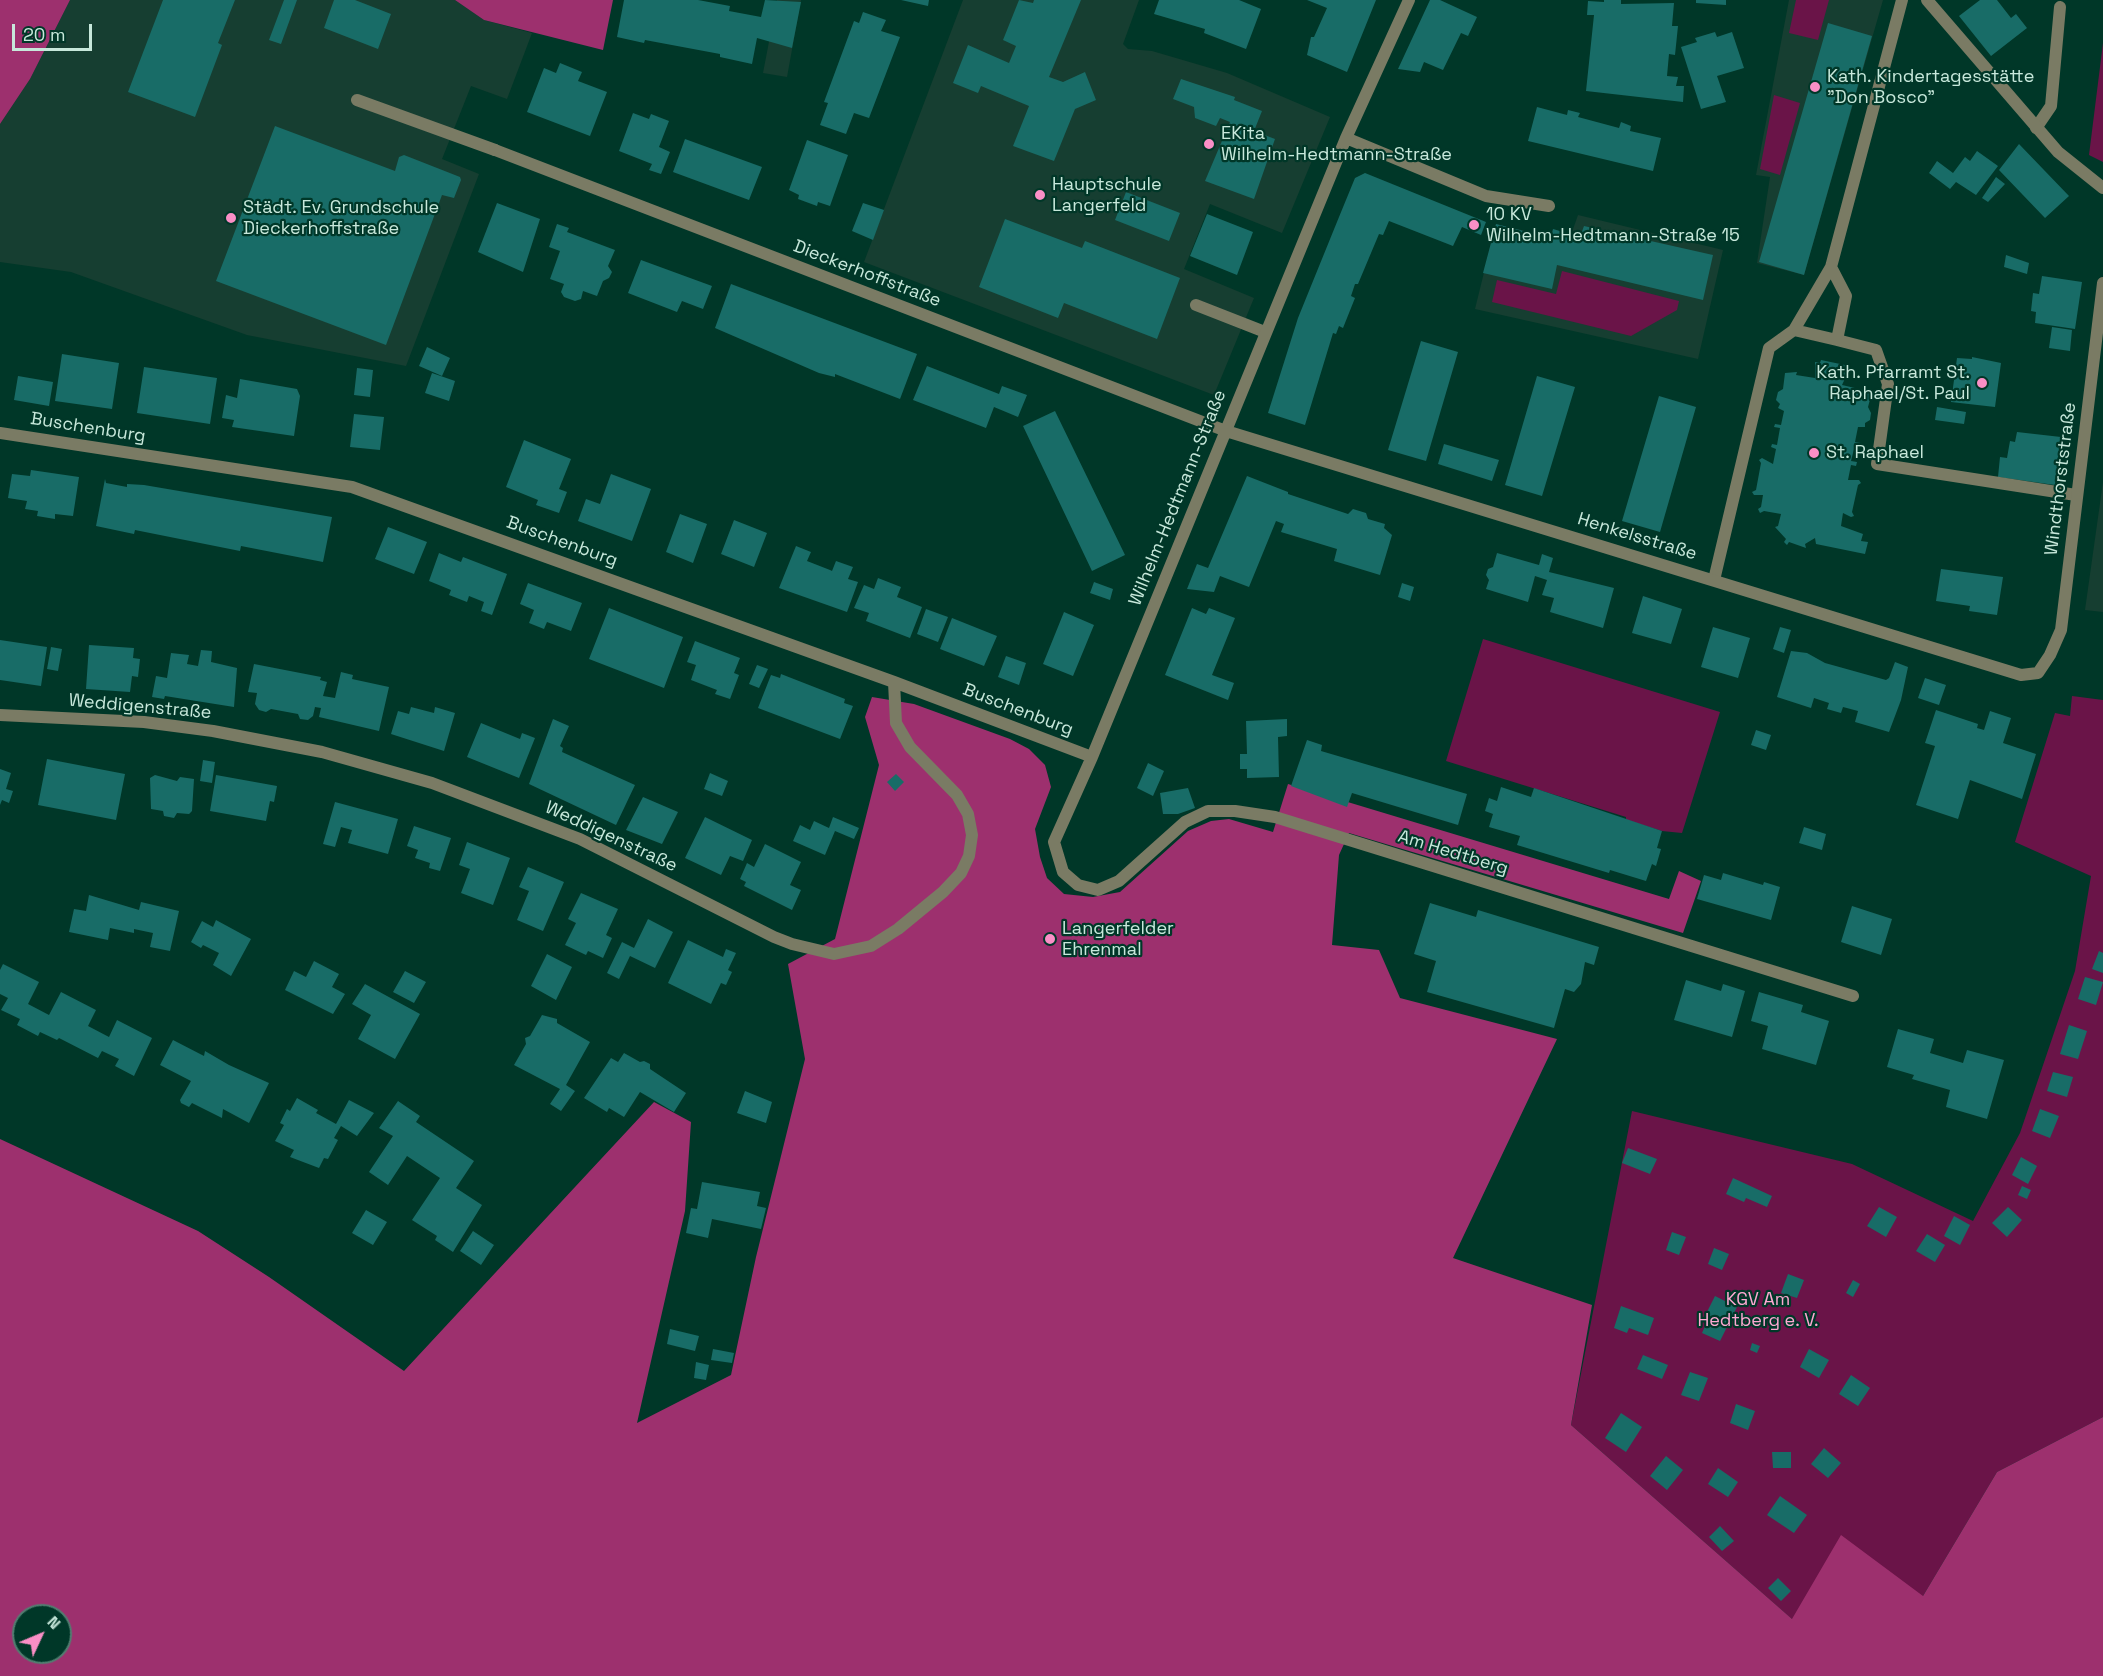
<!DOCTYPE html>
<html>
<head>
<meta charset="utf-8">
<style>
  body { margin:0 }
  #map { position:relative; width:2103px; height:1676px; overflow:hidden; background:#003728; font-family:"Space Grotesk",sans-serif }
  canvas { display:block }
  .north { position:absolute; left:12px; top:1604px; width:60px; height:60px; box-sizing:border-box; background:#003728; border:2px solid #507e70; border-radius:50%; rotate:46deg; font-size:16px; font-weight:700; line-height:24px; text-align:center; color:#c7e8db }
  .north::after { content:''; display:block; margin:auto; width:21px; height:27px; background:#fa8fc6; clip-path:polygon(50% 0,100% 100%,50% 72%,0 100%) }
  .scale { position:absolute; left:12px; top:24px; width:80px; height:27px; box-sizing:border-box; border:3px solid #c7e8db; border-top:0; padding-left:8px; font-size:18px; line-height:21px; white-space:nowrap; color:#c7e8db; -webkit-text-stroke:4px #003728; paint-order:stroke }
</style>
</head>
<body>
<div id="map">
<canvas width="2103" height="1676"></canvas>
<div class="north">N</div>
<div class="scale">20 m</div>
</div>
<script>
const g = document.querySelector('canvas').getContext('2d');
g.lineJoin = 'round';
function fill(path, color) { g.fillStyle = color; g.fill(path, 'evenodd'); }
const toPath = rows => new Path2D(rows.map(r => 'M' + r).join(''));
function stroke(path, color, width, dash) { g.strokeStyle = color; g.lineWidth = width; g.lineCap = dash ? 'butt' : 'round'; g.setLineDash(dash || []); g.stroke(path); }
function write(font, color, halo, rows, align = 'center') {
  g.font = font + ' "Space Grotesk",sans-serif'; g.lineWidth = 4.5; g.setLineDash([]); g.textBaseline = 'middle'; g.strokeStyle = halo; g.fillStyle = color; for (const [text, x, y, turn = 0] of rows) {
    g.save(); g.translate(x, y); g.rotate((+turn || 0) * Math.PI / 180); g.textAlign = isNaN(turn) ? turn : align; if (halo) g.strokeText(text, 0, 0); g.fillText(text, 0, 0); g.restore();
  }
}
fill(toPath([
  [70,0,455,0,484,20,532,33,507,99,471,86,442,159,479,174,406,366,247,335,71,272,0,262,0,124,30,79],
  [777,0,801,0,787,77,763,73],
  [963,0,1139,0,1123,44,1128,49,1152,51,1227,73,1330,117,1282,233,1210,204,1184,269,1254,298,1214,395,864,262],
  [1789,0,1883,0,1804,275,1757,263,1770,177,1756,175],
  [1578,215,1723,250,1698,359,1475,309,1496,224,1551,237,1553,229,1571,235],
  [2103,482,2103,612,2085,610]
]), '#163e31');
fill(toPath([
  [1796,0,1829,0,1818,40,1789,33],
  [2103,43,2103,162,2089,155],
  [1774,95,1800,103,1780,175,1760,169],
  [1562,271,1679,301,1677,310,1631,336,1492,302,1497,280,1556,294],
  [1483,639,1720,712,1682,833,1662,831,1626,820,1626,817,1446,761],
  [2072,696,2103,700,2103,1417,1997,1472,1923,1596,1793,1620,1571,1425,1632,1111,1852,1164,1973,1221,2020,1133,2075,971,2091,876,2015,842,2055,713,2070,716]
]), '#6a1448');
fill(toPath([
  [0,0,70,0,30,79,0,124],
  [455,0,613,0,603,50,484,20],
  [872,697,914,704,1010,739,1029,749,1045,765,1051,787,1035,829,1040,857,1047,878,1064,894,1093,897,1120,892,1188,831,1211,821,1229,819,1273,832,1288,784,1669,899,1679,871,1701,881,1683,933,1349,833,1339,855,1332,945,1379,950,1400,998,1557,1039,1453,1258,1592,1305,1571,1425,1792,1619,1841,1535,1923,1596,1997,1472,2103,1417,2103,1676,0,1676,0,1139,198,1231,269,1277,404,1371,654,1102,691,1122,685,1211,637,1423,731,1375,756,1257,805,1059,788,964,835,939,879,765,865,717],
  [24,1616,60,1616,60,1652,24,1652]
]), '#9d306e');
fill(toPath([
  [163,0,235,0,218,43,222,45,195,117,128,92],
  [284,0,297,0,281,44,269,40],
  [334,0,355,0,391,14,378,49,324,28],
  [624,0,698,0,730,6,729,11,761,17,765,0,801,2,792,48,757,38,752,64,720,57,720,54,645,40,644,43,617,37],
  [901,0,929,0,928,6],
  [1019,0,1033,3,1034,0,1081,0,1049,77,1063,82,1085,72,1096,100,1075,109,1054,161,1013,146,1029,106,981,86,978,93,953,83,968,45,1009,63,1016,46,1003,40],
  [1159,0,1239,0,1261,9,1246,49,1204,33,1205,29,1154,14],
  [1307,0,1376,0,1347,72,1307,55,1311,37,1314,37,1327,8],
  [1430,0,1440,0,1477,17,1468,36,1461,33,1443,70,1424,62,1420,72,1398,69],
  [1604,0,1621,0,1621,4,1674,3,1672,26,1678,26,1675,55,1669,54,1667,76,1678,77,1676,86,1684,86,1683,102,1586,91,1594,15,1587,15,1588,1,1604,2],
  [1696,0,1726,0,1726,5,1696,3],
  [1980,0,1997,0,2011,18,2016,14,2027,28,1991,56,1959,16],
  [863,12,886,20,881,31,900,37,869,118,854,113,846,134,820,125,828,103,824,102,854,21,859,23],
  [1828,23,1872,36,1804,275,1759,262],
  [1715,32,1717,37,1732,32,1744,68,1717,76,1726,102,1701,109,1681,47,1697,42,1695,38],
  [560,63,582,72,578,81,607,92,590,136,527,112,544,68,556,73],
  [1181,79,1235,97,1234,100,1262,111,1254,131,1275,139,1254,199,1205,181,1230,122,1220,118,1216,126,1195,118,1194,107,1173,99],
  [1537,107,1567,115,1568,110,1580,113,1578,117,1619,128,1621,122,1631,126,1630,131,1661,138,1653,171,1528,141],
  [633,113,649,119,651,114,669,121,659,147,670,152,661,174,649,170,652,164,619,151],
  [275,126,395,171,399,157,404,155,460,177,461,180,454,198,442,195,386,345,216,281],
  [685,139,762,167,749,200,673,172],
  [807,140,848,155,830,206,818,202,817,206,798,199,799,195,789,190],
  [2019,144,2069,196,2045,218,1999,170],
  [1977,151,1998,166,1976,195,1956,182,1950,189,1929,173,1937,161,1953,173,1965,157,1970,161],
  [1365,173,1486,222,1481,235,1462,227,1453,246,1389,221,1383,235,1379,234,1358,284,1355,284,1351,296,1355,298,1343,328,1339,326,1336,334,1333,333,1305,425,1268,413,1298,318,1339,217,1355,178],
  [1996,177,2005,184,1988,202,1982,198],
  [1126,192,1180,213,1169,241,1115,220],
  [497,203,540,219,523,272,478,252],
  [863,203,884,210,873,240,852,231],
  [1207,214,1253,232,1237,275,1190,256],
  [1005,219,1082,248,1085,241,1180,278,1157,339,1064,303,1058,318,979,287],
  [557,224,569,228,567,232,615,250,608,266,612,272,609,278,603,281,597,296,583,291,581,299,575,301,564,297,561,292,564,284,550,279,560,251,549,247],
  [1496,224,1551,238,1553,229,1580,237,1584,226,1713,255,1703,300,1557,265,1552,289,1483,273],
  [2006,255,2029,263,2027,274,2004,267],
  [641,260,712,286,703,309,682,301,677,312,628,293],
  [2042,276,2082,282,2075,329,2035,323,2036,312,2031,311,2033,293,2039,294],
  [731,284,917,354,900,399,835,374,835,377,819,373,715,328],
  [2052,327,2072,330,2070,351,2049,348],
  [1421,341,1458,352,1426,461,1388,450],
  [427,347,450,358,442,376,419,366],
  [62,354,119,363,112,409,55,401],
  [1972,357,2001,363,1995,407,1951,402,1957,358,1972,359],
  [1821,360,1845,365,1844,369,1849,370,1842,385,1872,392,1868,407,1871,413,1870,420,1865,423,1865,427,1858,427,1855,442,1861,443,1860,447,1855,445,1851,461,1857,462,1856,466,1851,465,1848,480,1859,480,1861,483,1858,485,1852,512,1854,516,1851,517,1843,513,1841,526,1863,534,1861,541,1868,542,1865,554,1816,544,1815,538,1805,544,1806,548,1789,542,1787,545,1784,542,1786,539,1775,527,1778,526,1781,514,1764,511,1760,513,1758,509,1761,507,1763,495,1754,495,1752,492,1756,490,1761,463,1759,460,1762,458,1773,464,1776,449,1771,447,1772,444,1777,445,1780,428,1774,427,1775,424,1781,425,1784,411,1778,408,1780,404,1776,400,1778,392,1783,389,1785,373,1797,372,1796,375,1815,378,1815,362,1820,363],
  [927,366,999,394,1002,386,1027,395,1018,417,994,407,986,428,913,400],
  [144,367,217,378,210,424,137,413],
  [357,368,373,370,370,397,354,395],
  [432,373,455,381,449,401,425,393],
  [18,376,53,382,49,406,14,400],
  [1537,376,1575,387,1542,496,1505,485],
  [240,379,297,389,300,396,294,436,232,427,234,420,222,418,226,395,237,398],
  [1659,396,1696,407,1660,532,1622,521],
  [1937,407,1966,412,1964,424,1935,420],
  [1055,411,1125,555,1092,571,1023,426],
  [354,414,384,417,380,450,350,447],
  [2017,432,2061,437,2055,485,1998,477,2000,457,2007,458,2010,441,2015,442],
  [524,440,571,459,559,489,567,492,559,513,536,505,538,500,506,487],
  [1444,444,1499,460,1492,481,1438,464],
  [31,470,79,477,73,516,55,514,55,519,37,516,38,511,25,509,27,501,8,498,12,474,30,476],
  [611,474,651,489,632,541,578,521,586,499,600,504],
  [1247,476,1288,492,1288,494,1348,514,1353,509,1366,513,1368,519,1385,524,1384,528,1392,535,1380,575,1334,561,1337,549,1281,532,1284,524,1276,521,1249,587,1220,576,1214,592,1187,589,1197,564,1208,568],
  [105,479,106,483,127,487,127,484,144,485,332,517,323,562,241,546,240,551,135,530,134,534,96,526],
  [680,514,707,524,693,563,666,552],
  [734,520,767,533,754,567,721,554],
  [388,527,427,542,414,574,375,559],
  [796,546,811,552,807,561,830,570,832,571,836,561,853,567,848,579,858,582,847,612,779,588],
  [439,553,461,562,463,557,507,574,492,615,481,611,484,602,469,596,467,602,449,595,451,590,429,581],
  [1497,553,1539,565,1542,554,1553,558,1549,572,1614,588,1603,628,1550,612,1554,598,1542,595,1547,580,1535,576,1528,602,1486,589,1489,580,1486,575,1488,569,1493,567],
  [1941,569,2003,577,1997,615,1969,611,1970,606,1936,601],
  [878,578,901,587,897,597,922,607,910,638,866,621,869,613,854,608,864,585,874,589],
  [1094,582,1113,589,1110,600,1090,593],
  [528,583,582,603,571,631,547,622,544,629,529,623,534,610,520,604],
  [1402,583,1414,587,1410,601,1398,597],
  [1643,596,1682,609,1671,644,1632,633],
  [609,608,683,637,664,688,589,659],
  [1192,608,1206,614,1209,608,1235,618,1212,675,1234,683,1228,700,1165,675],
  [926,609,948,617,938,642,917,634],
  [1064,612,1094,625,1073,676,1043,664],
  [952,618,997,636,984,666,940,649],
  [1713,627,1750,638,1738,678,1701,667],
  [1780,627,1791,630,1784,653,1773,649],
  [0,640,47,647,41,686,0,680],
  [695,641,740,658,734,673,739,675,730,699,715,694,717,690,691,680,696,665,687,662],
  [89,645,134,648,133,658,140,659,138,677,132,676,130,692,86,689],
  [51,647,62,649,58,671,47,669],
  [201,650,212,651,211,662,237,668,234,707,165,696,164,699,152,697,156,676,167,678,171,653,189,655,187,664,198,666],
  [1791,651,1807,653,1825,663,1886,680,1889,678,1895,662,1908,667,1901,700,1889,732,1855,722,1858,711,1843,707,1841,713,1827,709,1829,703,1814,698,1811,708,1777,697],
  [1006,656,1026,663,1019,685,998,677],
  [254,664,321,677,320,680,327,682,323,696,335,698,341,672,353,675,352,679,389,687,379,731,319,717,321,708,315,707,313,716,308,720,300,719,298,714,271,709,266,712,259,710,255,704,257,693,248,692],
  [757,665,768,669,759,688,749,684],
  [781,674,845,699,844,703,853,706,840,739,758,708,771,675,780,678],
  [1925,678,1946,685,1939,705,1918,698],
  [411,707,434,713,435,707,455,713,444,751,391,734,398,711,409,714],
  [1936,710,1978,724,1977,728,1984,730,1990,711,2011,718,2003,743,2036,754,2022,799,1970,780,1958,819,1916,805,1935,746,1925,743],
  [553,719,569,726,560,746,563,748,562,752,635,785,616,825,529,784],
  [1287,719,1287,736,1278,737,1279,777,1247,778,1247,769,1240,769,1240,754,1247,754,1246,721],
  [481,723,520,739,522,733,535,738,519,778,467,757],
  [1756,730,1771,735,1766,750,1751,745],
  [1307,740,1322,745,1321,751,1467,794,1458,825,1352,793,1347,807,1291,786],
  [47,759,125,774,116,820,38,805],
  [203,760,215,762,212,783,200,781],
  [1148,763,1164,771,1153,796,1137,788],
  [0,769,11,773,6,789,13,791,9,803,2,800,0,805],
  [710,773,728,781,722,796,704,789],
  [896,774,904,782,895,791,887,782],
  [155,775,177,781,180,777,194,779,192,811,189,814,177,813,174,818,164,816,163,811,151,809,150,778],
  [216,775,277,786,274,802,270,801,266,821,210,811],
  [1501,787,1531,797,1534,788,1662,831,1657,848,1661,849,1656,866,1652,864,1646,881,1610,870,1609,873,1517,845,1520,836,1489,827,1493,814,1485,811,1489,798,1497,801],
  [1188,788,1195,808,1178,814,1163,814,1160,793],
  [643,797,678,812,662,844,626,830],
  [335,802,398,819,388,854,348,843,352,830,341,827,335,847,323,844],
  [705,817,752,840,743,861,730,856,721,875,685,858],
  [833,817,859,828,854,839,835,831,825,855,793,841,800,825,810,830,814,821,829,828],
  [414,826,451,838,440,871,429,868,430,863,415,858,418,850,407,846],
  [1804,827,1826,834,1822,850,1799,843],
  [467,842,510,858,493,905,461,893,470,869,459,865],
  [765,844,801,862,790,885,801,890,792,910,744,886,746,882,740,879,747,863,754,867],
  [528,867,564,882,543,931,517,920,529,891,519,887],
  [1723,873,1763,885,1764,882,1780,887,1771,920,1697,899,1704,875,1721,880],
  [581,893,618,909,606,935,612,938,603,958,588,951,586,955,565,945,576,923,568,919],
  [89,895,139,910,141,902,179,911,170,951,150,947,153,933,134,929,134,933,110,928,108,940,69,932,74,909,86,911],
  [1430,903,1476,917,1478,910,1599,947,1594,965,1585,962,1581,984,1574,992,1565,989,1554,1028,1427,992,1436,961,1414,954],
  [1852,906,1892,919,1881,955,1841,942],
  [648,919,673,932,655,968,630,956,619,979,607,973,622,942,634,948],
  [216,920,251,939,231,976,213,965,219,953,203,945,201,948,191,942,202,921,213,927],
  [688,940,723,957,726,949,736,953,728,970,732,972,726,985,721,983,711,1004,668,983],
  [2099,951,2103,953,2103,973,2092,969],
  [547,954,572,967,556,1000,531,986],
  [314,961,339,974,332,987,345,994,333,1014,285,990,294,971,306,977],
  [3,964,39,982,28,1004,49,1015,61,992,96,1010,88,1026,109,1037,117,1020,152,1038,134,1076,115,1066,119,1059,102,1051,98,1058,59,1038,57,1040,40,1032,38,1036,17,1025,20,1019,1,1010,8,998,0,994,0,970],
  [405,971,426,982,414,1003,393,992],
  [2085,977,2103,982,2096,1005,2078,999],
  [1686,980,1721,991,1723,984,1745,991,1732,1037,1674,1020],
  [365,984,420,1014,395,1059,358,1039,371,1015,352,1004],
  [1759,992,1803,1005,1801,1012,1829,1021,1816,1065,1762,1049,1768,1026,1751,1021],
  [542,1015,557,1019,557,1023,590,1042,566,1085,575,1091,561,1111,550,1104,560,1089,514,1065,526,1044,525,1038,530,1036],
  [2069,1025,2087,1031,2078,1059,2060,1054],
  [1898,1029,1934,1039,1930,1053,1963,1063,1967,1050,2004,1060,1987,1119,1946,1107,1950,1090,1912,1079,1914,1075,1887,1067],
  [173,1040,204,1056,205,1051,229,1065,269,1083,249,1123,223,1109,222,1118,192,1103,189,1107,181,1103,180,1100,191,1081,160,1065],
  [624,1053,640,1062,644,1061,650,1064,650,1069,686,1093,674,1112,640,1092,624,1117,609,1108,607,1112,584,1098,611,1058,618,1062],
  [2053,1072,2073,1077,2067,1097,2047,1091],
  [745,1091,772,1102,766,1123,737,1113],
  [297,1098,318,1110,316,1113,336,1124,349,1100,374,1113,357,1136,341,1126,334,1138,338,1140,328,1159,324,1158,319,1168,290,1157,294,1150,275,1141,284,1125,280,1123,287,1109,290,1111],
  [398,1101,420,1116,416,1122,474,1161,456,1188,482,1205,453,1252,435,1240,437,1236,412,1220,440,1178,407,1156,388,1185,369,1172,393,1136,379,1128],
  [2040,1109,2059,1116,2050,1138,2032,1131],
  [1628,1148,1657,1159,1650,1174,1622,1163],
  [2021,1157,2037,1166,2028,1184,2012,1175],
  [1733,1178,1772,1196,1767,1207,1746,1198,1744,1202,1726,1194],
  [702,1182,760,1192,757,1206,766,1208,761,1229,712,1219,708,1238,686,1233,691,1208,697,1209],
  [2022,1186,2031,1190,2027,1199,2018,1195],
  [1879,1207,1897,1217,1886,1237,1867,1226],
  [2008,1207,2022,1220,2007,1237,1992,1223],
  [366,1210,387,1222,373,1245,352,1233],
  [1954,1216,1970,1225,1960,1245,1944,1236],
  [473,1231,494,1245,481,1265,460,1251],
  [1672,1232,1686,1237,1679,1255,1666,1250],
  [1927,1234,1945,1245,1935,1262,1916,1251],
  [1714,1248,1729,1254,1722,1270,1708,1264],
  [1788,1274,1804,1280,1797,1298,1781,1293],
  [1853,1280,1860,1284,1853,1297,1846,1293],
  [1715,1296,1737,1307,1720,1341,1702,1333,1710,1315,1706,1314],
  [1621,1306,1654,1318,1648,1335,1629,1328,1627,1333,1614,1328],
  [670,1329,699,1336,695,1351,667,1344],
  [1752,1343,1760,1346,1757,1353,1750,1350],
  [713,1349,734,1353,732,1363,711,1360],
  [1809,1349,1829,1360,1819,1378,1800,1367],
  [1643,1355,1668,1365,1662,1379,1637,1369],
  [696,1362,709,1365,706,1380,694,1378],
  [1690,1372,1708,1378,1699,1401,1681,1395],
  [1851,1375,1870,1388,1858,1406,1839,1394],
  [1736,1404,1755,1411,1748,1430,1730,1423],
  [1621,1413,1642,1427,1626,1452,1605,1438],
  [1824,1448,1841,1463,1828,1478,1811,1464],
  [1772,1452,1791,1452,1791,1468,1773,1468],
  [1666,1456,1683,1470,1667,1490,1650,1476],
  [1718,1468,1738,1482,1728,1497,1708,1484],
  [1780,1496,1807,1515,1794,1533,1767,1515],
  [1720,1526,1734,1541,1722,1551,1709,1537],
  [1778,1578,1791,1591,1781,1601,1768,1588]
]), '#186c67');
stroke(toPath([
  [1902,0,1831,267,1846,296,1837,340,1876,350,1888,384,1877,464,2076,495],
  [357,100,495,150],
  [2036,128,2051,106,2060,7],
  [1196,305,1265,332],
  [1794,330,1837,340],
  [1714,580,1769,348,1794,330,1831,267]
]), '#7a7b64', 12);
stroke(toPath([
  [1409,0,1346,138,1092,757,1054,842,1063,872,1078,885,1098,890,1119,881,1185,822,1208,811,1235,811,1275,817,1853,996],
  [1927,0,2058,152,2103,188],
  [1346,138,1486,196,1549,206],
  [495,150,1226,431,2021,675,2038,673,2050,655,2061,630,2103,283],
  [0,433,352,487,894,682,1092,757],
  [0,715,144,722,213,731,322,752,432,783,580,839,774,937,792,944,834,954,871,946,898,929,943,892,961,873,969,856,972,835,968,814,957,795,910,747,896,723,894,682]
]), '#7a7b64', 12);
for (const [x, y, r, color] of [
  [1815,87,6,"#fa8fc6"],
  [1209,144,6,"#fa8fc6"],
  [1040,195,6,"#fa8fc6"],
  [231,218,6,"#fa8fc6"],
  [1474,225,6,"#fa8fc6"],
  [1982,383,6,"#fa8fc6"],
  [1814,453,6,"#fa8fc6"],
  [1050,939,6,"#fa8fc6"]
]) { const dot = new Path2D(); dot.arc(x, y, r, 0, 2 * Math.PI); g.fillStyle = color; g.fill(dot); stroke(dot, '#003728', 2); }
write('18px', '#c7e8db', '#003728', [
  ["Kath. Kindertagesstätte",1827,77],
  ["\"Don Bosco\"",1827,98],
  ["EKita",1221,134],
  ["Wilhelm-Hedtmann-Straße",1221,155],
  ["Hauptschule",1052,185],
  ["Langerfeld",1052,206],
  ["Städt. Ev. Grundschule",243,208],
  ["Dieckerhoffstraße",243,229],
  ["10 KV",1486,215],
  ["Wilhelm-Hedtmann-Straße 15",1486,236],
  ["Kath. Pfarramt St.",1970,373,"right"],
  ["Raphael/St. Paul",1970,394,"right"],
  ["St. Raphael",1826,453],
  ["Langerfelder",1062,929],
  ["Ehrenmal",1062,950]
], 'left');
write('18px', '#c7e8db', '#003728', [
  ["Dieckerhoffstraße",867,274,21],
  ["Buschenburg",88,428,9],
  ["Windthorststraße",2061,479,-83],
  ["Wilhelm-Hedtmann-Straße",1178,498,-68],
  ["Henkelsstraße",1637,537,17],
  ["Buschenburg",562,542,20],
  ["Weddigenstraße",140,707,5],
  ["Buschenburg",1018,710,21],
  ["Weddigenstraße",611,837,25],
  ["Am Hedtberg",1453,853,17]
]);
write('18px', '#fda8d2', '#003728', [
  ["KGV Am",1758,1300],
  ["Hedtberg e. V.",1758,1321]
]);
</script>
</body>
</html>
